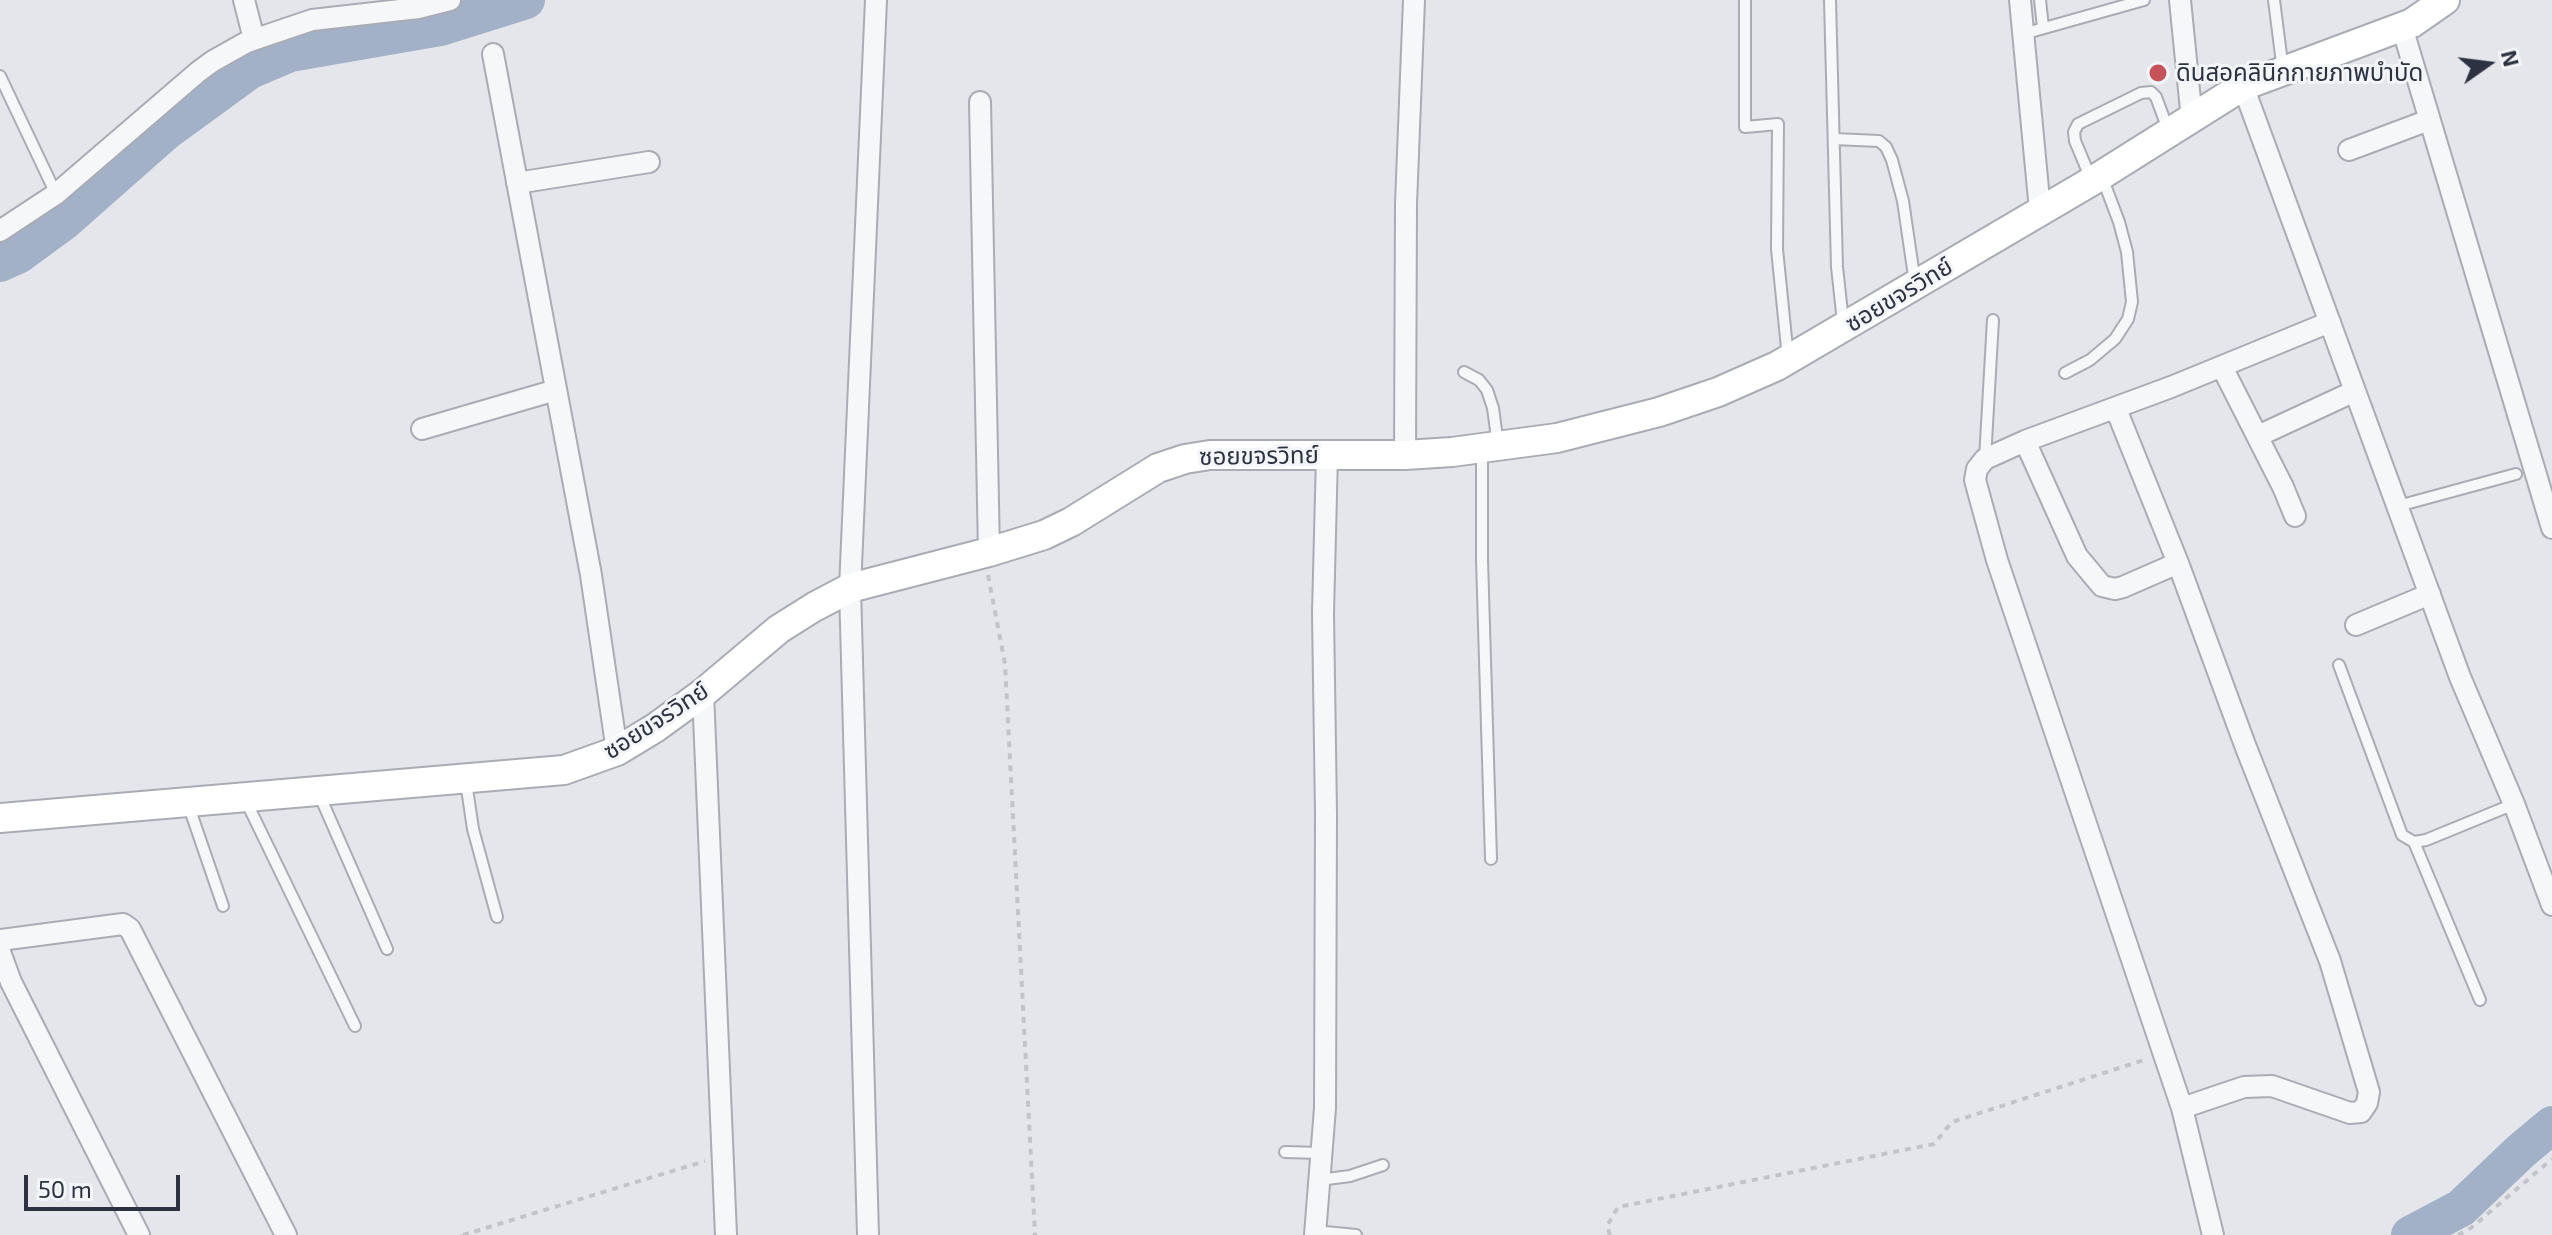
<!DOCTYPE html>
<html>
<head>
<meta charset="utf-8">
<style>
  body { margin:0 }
  #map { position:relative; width:2552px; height:1235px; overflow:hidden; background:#e4e6eb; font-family:"Exo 2",sans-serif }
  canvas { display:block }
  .north { position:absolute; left:2448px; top:24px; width:80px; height:80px; -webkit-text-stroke:6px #f3f5f8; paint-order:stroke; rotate:76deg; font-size:22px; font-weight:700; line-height:32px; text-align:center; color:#2c3242 }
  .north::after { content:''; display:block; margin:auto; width:28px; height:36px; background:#2c3242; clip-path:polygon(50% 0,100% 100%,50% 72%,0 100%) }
  .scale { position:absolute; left:24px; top:1175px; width:156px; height:36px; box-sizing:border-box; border:4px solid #2c3242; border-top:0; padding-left:10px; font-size:24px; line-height:28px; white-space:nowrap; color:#2c3242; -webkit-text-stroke:6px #f3f5f8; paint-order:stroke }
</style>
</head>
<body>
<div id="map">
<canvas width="2552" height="1235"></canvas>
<div class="north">N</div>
<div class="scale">50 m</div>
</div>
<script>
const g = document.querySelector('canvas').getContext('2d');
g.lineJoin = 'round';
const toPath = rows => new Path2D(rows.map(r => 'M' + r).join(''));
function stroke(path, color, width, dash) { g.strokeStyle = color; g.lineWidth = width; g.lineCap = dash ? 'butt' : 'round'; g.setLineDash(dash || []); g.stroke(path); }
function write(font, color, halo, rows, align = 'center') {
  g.font = font + ' "Exo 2","Noto Sans Thai",sans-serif'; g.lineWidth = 6; g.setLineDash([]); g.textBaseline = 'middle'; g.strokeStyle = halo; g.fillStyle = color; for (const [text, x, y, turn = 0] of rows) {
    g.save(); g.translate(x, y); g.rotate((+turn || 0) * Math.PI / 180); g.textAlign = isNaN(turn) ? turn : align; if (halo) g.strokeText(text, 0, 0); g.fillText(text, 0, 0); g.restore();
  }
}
stroke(toPath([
  [0,263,18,255,63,222,165,132,250,70,290,53,440,27,526,0],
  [2410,1235,2461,1208,2521,1151,2552,1125]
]), '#a2b1c8', 38);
const lane = toPath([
  [1745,0,1745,127,1778,124,1777,249,1788,358],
  [1830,0,1837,267,1843,322],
  [2040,0,2043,27],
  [2274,0,2283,71],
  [2023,34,2144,0],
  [0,76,56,194],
  [1834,139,1879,141,1886,147,1892,160,1903,201,1915,283],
  [2091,179,2075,141,2074,132,2078,124,2141,93,2151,92,2156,97,2169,132],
  [1464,372,1479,380,1487,390,1493,408,1498,445],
  [2065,373,2090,360,2115,339,2128,319,2132,302,2127,252,2119,222,2102,177],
  [1482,450,1482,560,1491,859],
  [1985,459,1993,320],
  [2398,506,2516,474],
  [2339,665,2402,835,2414,842,2426,840,2514,804],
  [466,782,473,829,497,917],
  [319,794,387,949],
  [245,799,355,1026],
  [188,804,223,906],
  [2414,842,2480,1000],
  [1285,1152,1321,1153],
  [1319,1180,1350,1176,1383,1165],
  [1315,1231,1356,1235]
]);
const street = toPath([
  [244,0,254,39],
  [2020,0,2040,210],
  [2180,0,2192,120],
  [2402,27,2552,528],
  [493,54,591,575,617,751],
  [2243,86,2460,677,2514,804,2552,905],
  [980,102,989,552],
  [2349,150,2429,120],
  [517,183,649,162],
  [0,231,56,194,198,72,213,61,247,42,312,20,418,8,450,0],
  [2222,367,2283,487,2295,516],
  [2116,409,2178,563,2245,745,2330,961,2369,1092,2367,1103,2361,1112,2350,1113,2272,1086,2244,1087,2182,1108],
  [422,429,556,390],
  [2258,436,2355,391],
  [2025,441,2077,556,2102,586,2115,589,2123,587,2178,563],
  [1405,455,1406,204,1414,0],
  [2356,625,2430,594],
  [703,693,726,1235],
  [0,940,115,925,123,924,130,929,286,1235],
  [0,952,11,982,139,1235],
  [868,1235,850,588,876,0],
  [1315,1235,1325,1108,1326,814,1323,613,1327,455],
  [2213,1235,2182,1108,1997,560,1975,480,1977,469,1985,459,2025,441,2171,387,2330,322]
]);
const secondary = toPath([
  [0,818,564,770,617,751,655,728,703,693,779,629,814,607,850,588,989,552,1044,535,1071,522,1158,468,1185,459,1210,455,1405,455,1452,452,1557,438,1659,412,1718,392,1777,366,2092,181,2243,86,2412,23,2445,0]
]);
stroke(lane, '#a9acb5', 14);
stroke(street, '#a9acb5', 24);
stroke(secondary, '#a9acb5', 32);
stroke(toPath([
  [988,575,1005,664,1035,1235],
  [463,1235,705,1161],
  [1610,1235,1607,1226,1618,1207,1934,1144,1952,1122,2147,1059],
  [2458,1235,2471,1228,2552,1159]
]), '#c1c4c9', 4, [6, 6]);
stroke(lane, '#f6f7f9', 10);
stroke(street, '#f6f7f9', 20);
stroke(secondary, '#fff', 28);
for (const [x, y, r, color] of [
  [2158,73,10,"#c65359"]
]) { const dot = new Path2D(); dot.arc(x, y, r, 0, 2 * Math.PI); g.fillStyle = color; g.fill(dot); stroke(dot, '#f3f5f8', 3); }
write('24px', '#2c3242', '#f3f5f8', [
  ["ดินสอคลินิกกายภาพบำบัด",2176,73]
], 'left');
write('24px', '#2c3242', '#f3f5f8', [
  ["ซอยขจรวิทย์",1899,295,-31],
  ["ซอยขจรวิทย์",1259,456,-1],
  ["ซอยขจรวิทย์",656,721,-33]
]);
</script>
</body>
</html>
